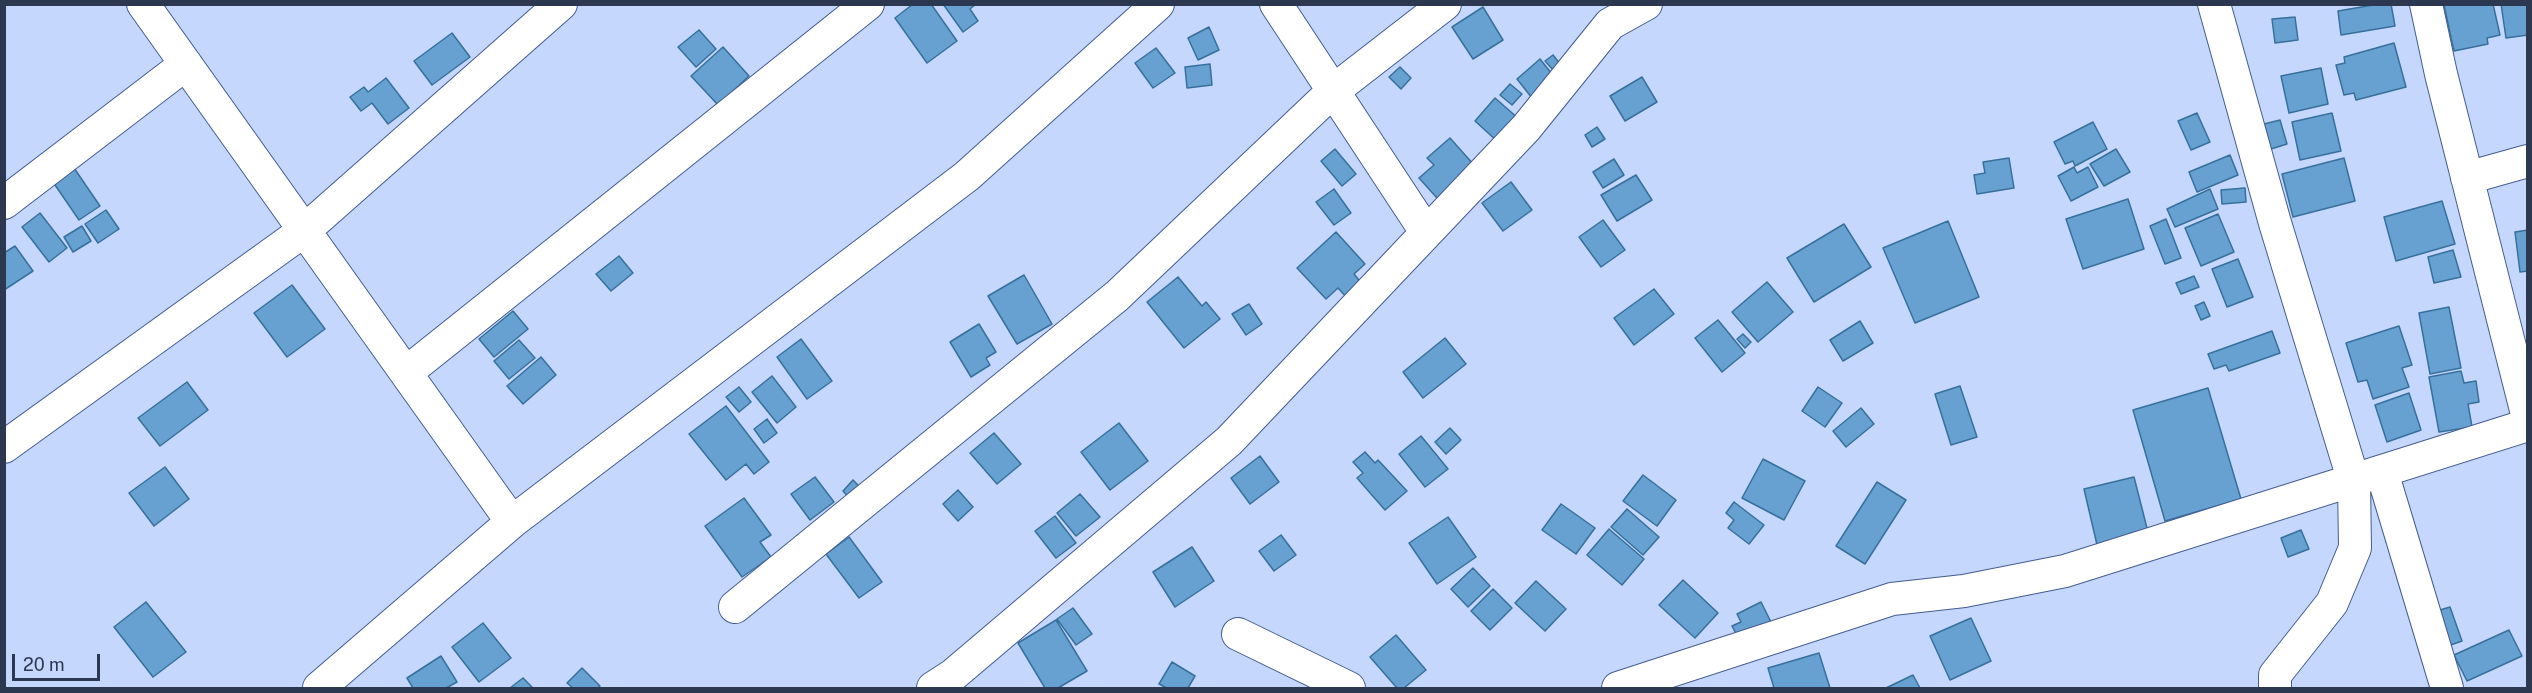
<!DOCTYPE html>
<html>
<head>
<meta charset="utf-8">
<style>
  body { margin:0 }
  #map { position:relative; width:2532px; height:693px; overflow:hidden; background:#c5d7fc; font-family:"Public Sans",sans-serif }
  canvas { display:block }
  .frame { position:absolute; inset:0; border:6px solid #2c3850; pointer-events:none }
  .scale { position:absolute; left:12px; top:654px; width:88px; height:27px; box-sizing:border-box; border:3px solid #2c3850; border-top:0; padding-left:8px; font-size:18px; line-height:21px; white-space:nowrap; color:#2c3850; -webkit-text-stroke:4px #c5d7fc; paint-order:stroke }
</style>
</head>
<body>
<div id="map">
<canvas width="2532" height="693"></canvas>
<div class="frame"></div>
<div class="scale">20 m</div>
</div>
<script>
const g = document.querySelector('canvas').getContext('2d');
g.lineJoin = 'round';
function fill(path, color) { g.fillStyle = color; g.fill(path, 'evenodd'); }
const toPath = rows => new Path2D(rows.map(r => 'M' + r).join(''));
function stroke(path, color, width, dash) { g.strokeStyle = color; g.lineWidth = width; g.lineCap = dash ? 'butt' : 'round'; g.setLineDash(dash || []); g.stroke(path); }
const building = toPath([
  [913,4,931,4,957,41,927,63,895,18,913,4],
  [943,4,976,4,970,9,978,21,963,32,943,4],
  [2379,4,2391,4,2395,26,2341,35,2338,11,2379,4],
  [2493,4,2500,35,2487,38,2488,44,2454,51,2444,5,2493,4],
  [2501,4,2528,4,2528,35,2506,38,2501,4],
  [1483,7,1503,40,1473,59,1452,27,1483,7],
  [2295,17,2298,40,2275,43,2272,19,2295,17],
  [1209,27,1219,50,1198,60,1188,38,1209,27],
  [699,30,716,49,696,67,678,47,699,30],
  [452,33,470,57,432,85,414,61,452,33],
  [2394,43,2406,87,2356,100,2354,93,2344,95,2336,65,2345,63,2344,57,2394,43],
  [723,47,749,76,718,105,691,76,723,47],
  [1156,48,1175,73,1153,88,1135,63,1156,48],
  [1553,55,1561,65,1554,71,1545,61,1553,55],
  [1540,59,1556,79,1532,98,1517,79,1540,59],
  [1210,64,1212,85,1187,88,1185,67,1210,64],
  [1400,67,1411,78,1401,89,1389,77,1400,67],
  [2321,68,2328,104,2289,113,2281,76,2321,68],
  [1642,77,1657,102,1625,121,1610,96,1642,77],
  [386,78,409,108,388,124,372,103,361,111,350,97,364,87,368,92,386,78],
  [1510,84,1522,94,1512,105,1500,95,1510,84],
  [1495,98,1519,119,1498,142,1475,121,1495,98],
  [2197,113,2210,142,2191,150,2178,121,2197,113],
  [2332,113,2341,151,2300,160,2292,122,2332,113],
  [2280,120,2287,144,2271,149,2264,124,2280,120],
  [2093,122,2107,149,2075,166,2073,161,2065,164,2054,142,2093,122],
  [1597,127,1605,139,1592,147,1585,135,1597,127],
  [1450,138,1474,165,1437,198,1419,178,1434,165,1427,158,1450,138],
  [1335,149,1356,174,1342,186,1321,161,1335,149],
  [2116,149,2130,172,2104,186,2090,164,2116,149],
  [2230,155,2238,175,2197,192,2189,172,2230,155],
  [2009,158,2014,188,1977,194,1974,175,1985,173,1983,162,2009,158],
  [2344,158,2355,201,2293,217,2282,174,2344,158],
  [1614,159,1624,175,1603,188,1593,172,1614,159],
  [2074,167,2077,173,2088,167,2098,187,2071,201,2058,176,2074,167],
  [74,168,100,206,79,220,53,182,74,168],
  [1636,175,1652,200,1617,221,1601,195,1636,175],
  [1511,182,1532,210,1503,231,1482,203,1511,182],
  [2245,188,2246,202,2222,204,2221,190,2245,188],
  [1334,189,1351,213,1334,225,1316,202,1334,189],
  [2210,189,2218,209,2175,227,2167,209,2210,189],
  [2128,199,2144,249,2083,269,2066,219,2128,199],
  [2442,201,2455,244,2396,261,2384,217,2442,201],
  [106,210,119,229,98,243,85,224,106,210],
  [40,213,67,248,49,262,22,227,40,213],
  [2218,214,2234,252,2201,266,2185,228,2218,214],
  [2166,219,2181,258,2165,264,2150,226,2166,219],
  [1603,220,1625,250,1601,267,1579,237,1603,220],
  [1948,221,1979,297,1915,323,1883,248,1948,221],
  [1844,224,1871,267,1814,302,1787,258,1844,224],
  [82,226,91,241,73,252,64,237,82,226],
  [2528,230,2528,271,2520,272,2515,232,2528,230],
  [1336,232,1365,264,1354,274,1363,285,1348,299,1338,288,1326,299,1297,268,1336,232],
  [15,246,33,271,4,290,4,253,15,246],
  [2453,250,2461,277,2434,283,2428,257,2453,250],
  [619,256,633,273,611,291,596,274,619,256],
  [2238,259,2253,297,2227,307,2212,269,2238,259],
  [1024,275,1052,324,1017,344,988,296,1024,275],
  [2194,276,2199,287,2181,294,2176,283,2194,276],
  [1178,277,1202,306,1206,302,1220,319,1184,348,1147,302,1178,277],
  [1767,282,1793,312,1758,342,1732,312,1767,282],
  [292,285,325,329,287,357,254,313,292,285],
  [1654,289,1674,314,1634,345,1614,318,1654,289],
  [2204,302,2210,316,2201,320,2195,306,2204,302],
  [1249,304,1262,324,1246,335,1232,314,1249,304],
  [2449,307,2461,368,2430,374,2419,313,2449,307],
  [513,311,528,329,494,357,479,339,513,311],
  [1718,320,1745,353,1722,372,1695,338,1718,320],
  [1860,321,1873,343,1843,361,1830,340,1860,321],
  [979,324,996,352,986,358,990,365,971,377,950,342,979,324],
  [2399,326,2412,365,2402,368,2409,387,2373,399,2367,380,2358,382,2346,343,2399,326],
  [2272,331,2280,353,2229,371,2226,365,2214,369,2208,354,2272,331],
  [1743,334,1751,342,1745,348,1737,339,1743,334],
  [1445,338,1466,364,1423,398,1403,372,1445,338],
  [801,339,832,381,807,399,777,357,801,339],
  [519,340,535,358,509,379,494,361,519,340],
  [541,357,556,375,523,404,507,386,541,357],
  [2461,371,2464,383,2476,381,2479,402,2468,404,2472,427,2439,432,2429,377,2461,371],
  [772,376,796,407,777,423,752,392,772,376],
  [187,382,208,410,160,446,138,418,187,382],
  [1960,386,1977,437,1951,445,1935,394,1960,386],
  [739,387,751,402,739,412,726,397,739,387],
  [1818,387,1842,403,1825,427,1802,411,1818,387],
  [2208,388,2241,499,2165,521,2133,410,2208,388],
  [2409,393,2421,430,2387,442,2375,405,2409,393],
  [726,406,769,462,754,474,746,464,726,480,689,434,726,406],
  [1861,408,1874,424,1846,447,1833,431,1861,408],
  [767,419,777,433,764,443,754,429,767,419],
  [1119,423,1148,461,1110,490,1081,452,1119,423],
  [1450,428,1461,440,1446,454,1435,442,1450,428],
  [994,433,1021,464,997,484,970,453,994,433],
  [1421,436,1448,469,1425,487,1399,454,1421,436],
  [1365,452,1375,463,1378,460,1407,491,1385,510,1357,478,1363,473,1353,462,1365,452],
  [1260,456,1279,482,1250,504,1231,478,1260,456],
  [1763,459,1805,481,1784,520,1742,498,1763,459],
  [165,467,189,499,154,526,129,493,165,467],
  [1643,475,1676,500,1657,526,1623,501,1643,475],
  [815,477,834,502,810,520,791,494,815,477],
  [2134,477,2149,536,2098,549,2084,489,2134,477],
  [853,480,862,489,851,500,843,491,853,480],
  [1877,482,1906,500,1865,564,1836,546,1877,482],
  [958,490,973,507,958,521,943,504,958,490],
  [1080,494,1100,517,1076,536,1057,513,1080,494],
  [744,498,771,535,760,542,771,557,742,577,705,526,744,498],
  [1734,502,1764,525,1749,544,1728,528,1734,520,1726,513,1734,502],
  [1561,504,1595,528,1576,554,1542,530,1561,504],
  [1627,509,1659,537,1643,555,1611,527,1627,509],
  [1055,516,1076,543,1056,558,1035,531,1055,516],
  [1448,517,1476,557,1437,584,1409,543,1448,517],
  [1609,529,1644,559,1622,585,1587,555,1609,529],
  [2301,530,2309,549,2288,557,2281,538,2301,530],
  [1281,535,1296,555,1274,571,1259,551,1281,535],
  [849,537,882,582,859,598,826,554,849,537],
  [1192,547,1214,581,1175,607,1153,572,1192,547],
  [1473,568,1490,586,1468,607,1451,589,1473,568],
  [1683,580,1718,613,1695,638,1659,605,1683,580],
  [1536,581,1566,609,1545,631,1515,603,1536,581],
  [1493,589,1512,608,1490,630,1471,611,1493,589],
  [146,602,186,652,153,677,114,627,146,602],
  [1761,602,1775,630,1743,647,1732,626,1741,622,1737,614,1761,602],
  [2450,607,2462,641,2442,648,2430,613,2450,607],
  [1073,608,1092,634,1076,645,1057,619,1073,608],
  [1971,618,1991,661,1950,680,1930,636,1971,618],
  [1056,620,1087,671,1058,688,1045,688,1018,643,1056,620],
  [483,623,511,658,479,682,452,647,483,623],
  [2509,630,2522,656,2467,681,2454,655,2509,630],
  [1396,635,1426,670,1404,688,1397,688,1370,657,1396,635],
  [1819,653,1830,688,1774,688,1768,668,1819,653],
  [441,656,457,682,446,688,413,688,407,678,441,656],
  [1172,662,1195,676,1188,688,1167,688,1159,684,1172,662],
  [582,668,600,686,597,688,573,688,567,683,582,668],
  [1913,675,1920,688,1886,688,1913,675],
  [523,678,533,688,510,688,523,678]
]);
fill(building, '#67a1d1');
stroke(building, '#37709c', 1.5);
const street = toPath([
  [143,4,512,522],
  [1276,4,1426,232],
  [2214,4,2275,223,2354,482,2355,548,2332,603,2275,675,2275,688],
  [2426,4,2441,74,2528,418],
  [2467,178,2528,161],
  [4,203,186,64],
  [407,372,868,4],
  [4,447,305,230,561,4],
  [2382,472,2447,688],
  [735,607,1117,296,1333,91,1445,4],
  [1238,634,1349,688],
  [319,688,512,522,967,176,1158,4],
  [933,688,953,675,1229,441,1526,128,1610,24,1646,4],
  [1618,688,1892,599,1964,591,2065,571,2528,425]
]);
stroke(street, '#445c92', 34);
stroke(street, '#fff', 32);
</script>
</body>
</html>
